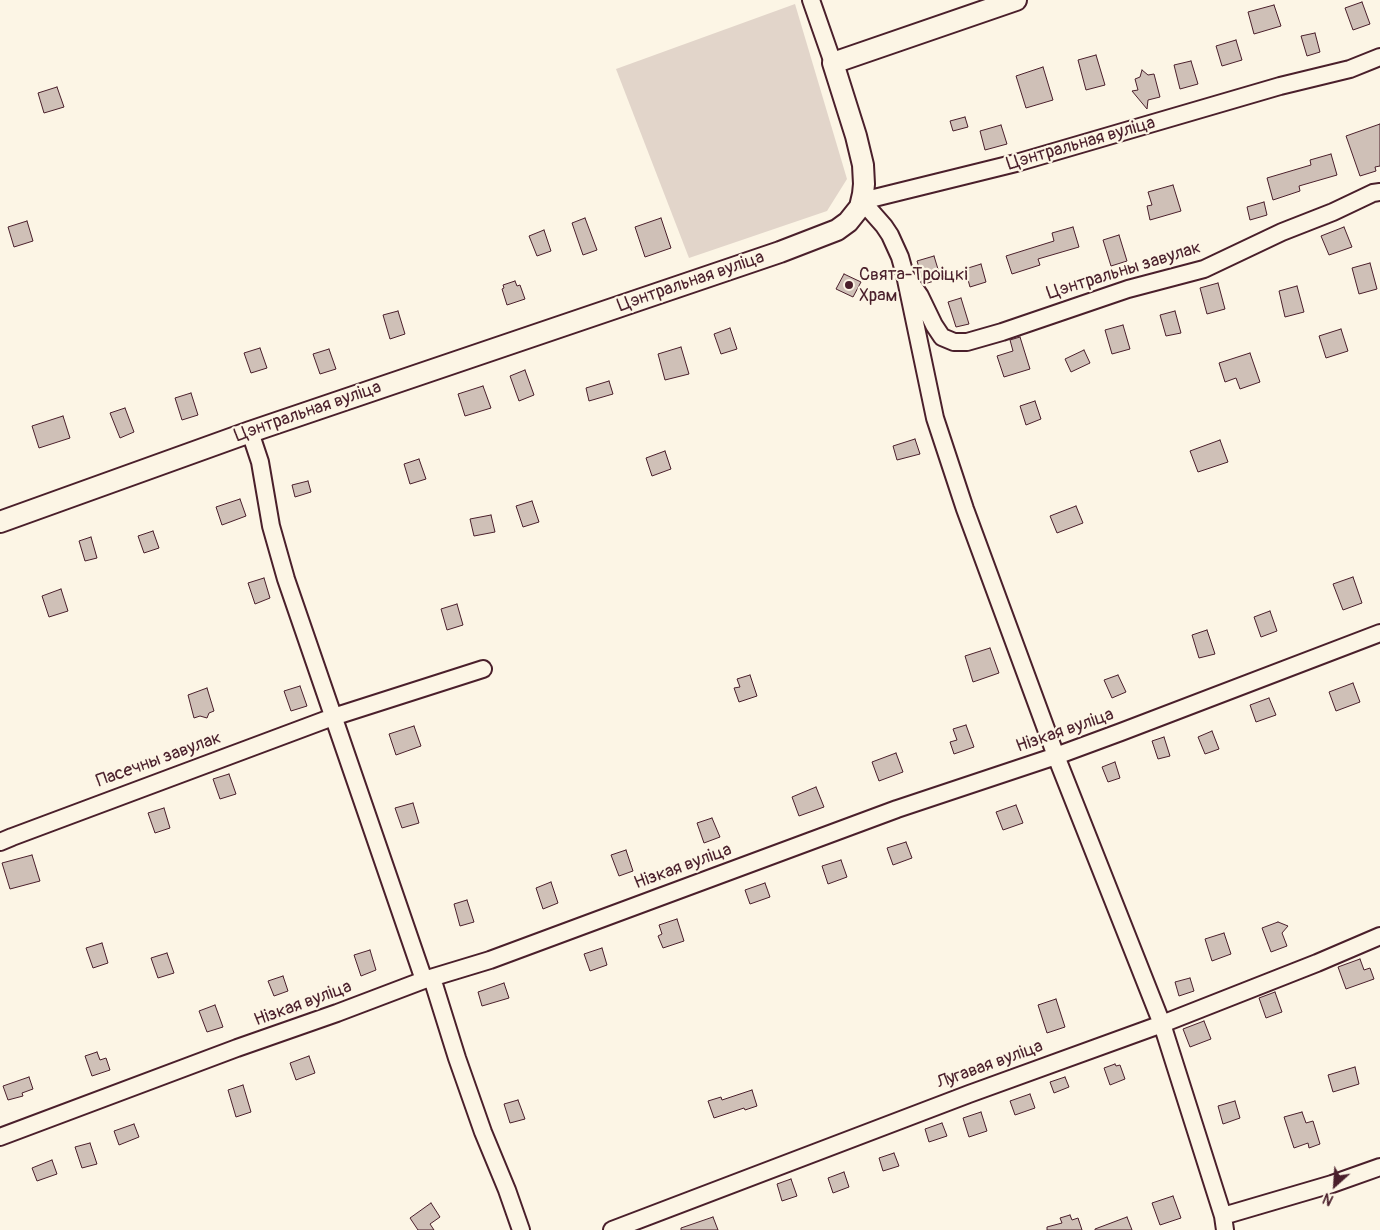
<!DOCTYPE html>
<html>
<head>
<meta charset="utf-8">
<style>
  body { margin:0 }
  #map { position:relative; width:1380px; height:1230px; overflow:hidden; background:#fcf5e5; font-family:Pangolin,sans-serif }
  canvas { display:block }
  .north { position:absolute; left:1310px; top:1160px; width:50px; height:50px; -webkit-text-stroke:4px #fcf5e5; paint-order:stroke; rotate:206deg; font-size:14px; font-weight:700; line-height:20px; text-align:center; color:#4a1f2b }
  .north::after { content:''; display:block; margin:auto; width:18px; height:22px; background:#4a1f2b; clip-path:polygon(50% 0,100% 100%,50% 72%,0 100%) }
</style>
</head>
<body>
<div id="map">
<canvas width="1380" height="1230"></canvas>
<div class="north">N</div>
</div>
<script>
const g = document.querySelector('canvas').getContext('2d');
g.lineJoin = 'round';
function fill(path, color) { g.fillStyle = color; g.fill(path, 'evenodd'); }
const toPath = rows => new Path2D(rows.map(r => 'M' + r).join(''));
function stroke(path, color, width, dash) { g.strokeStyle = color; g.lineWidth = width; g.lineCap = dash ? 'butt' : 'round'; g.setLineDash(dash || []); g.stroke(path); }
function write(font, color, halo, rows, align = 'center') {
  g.font = font + ' Pangolin,sans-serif'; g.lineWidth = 4.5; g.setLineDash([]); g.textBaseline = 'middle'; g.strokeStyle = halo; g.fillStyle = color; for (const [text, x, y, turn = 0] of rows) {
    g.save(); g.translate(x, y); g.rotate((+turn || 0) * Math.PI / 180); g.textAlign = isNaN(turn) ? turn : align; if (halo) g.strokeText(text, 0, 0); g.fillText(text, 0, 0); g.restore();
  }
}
fill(toPath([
  [795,4,847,179,827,211,689,258,616,69]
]), '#e2d5ca');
const building = toPath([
  [1362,2,1370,24,1353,30,1345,8,1362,2],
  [1274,5,1281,26,1254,34,1248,12,1274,5],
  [1315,33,1320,52,1307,56,1301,36,1315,33],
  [1236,40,1242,60,1222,66,1216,46,1236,40],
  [1096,55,1105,85,1086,90,1078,60,1096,55],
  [1191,61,1198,84,1180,89,1174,65,1191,61],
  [1043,67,1053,100,1026,108,1016,76,1043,67],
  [1142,70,1148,75,1154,74,1160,97,1148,100,1147,109,1132,91,1138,90,1135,79,1140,77,1142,70],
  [57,87,64,107,44,113,38,93,57,87],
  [965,117,968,127,953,131,950,121,965,117],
  [1380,124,1380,166,1375,167,1376,171,1360,176,1346,136,1380,124],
  [1001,125,1007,144,985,150,980,131,1001,125],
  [1331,154,1337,175,1299,186,1300,191,1273,200,1267,178,1311,165,1310,160,1331,154],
  [1173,185,1181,211,1150,220,1147,206,1152,205,1148,192,1173,185],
  [1264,202,1267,215,1250,220,1247,207,1264,202],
  [585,218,597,250,583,255,572,223,585,218],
  [661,218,671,248,645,257,635,227,661,218],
  [27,221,33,241,14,247,8,227,27,221],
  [1073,227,1079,247,1038,259,1040,265,1012,274,1006,256,1054,241,1052,233,1073,227],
  [1344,227,1352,247,1329,255,1321,236,1344,227],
  [544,230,551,251,537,256,529,236,544,230],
  [1119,235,1127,261,1111,266,1103,240,1119,235],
  [934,256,941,279,924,284,917,261,934,256],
  [1370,263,1377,289,1359,294,1352,268,1370,263],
  [981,264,986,282,970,287,965,269,981,264],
  [844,274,861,282,853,297,836,289,844,274],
  [515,281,517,286,520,285,525,299,507,305,502,289,504,288,503,285,515,281],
  [1218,283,1225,309,1207,314,1200,288,1218,283],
  [1297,286,1304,312,1285,317,1279,291,1297,286],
  [961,298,969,324,956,327,948,302,961,298],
  [398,311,405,334,390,339,383,315,398,311],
  [1175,311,1181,333,1166,336,1160,315,1175,311],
  [1123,325,1130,349,1112,354,1105,330,1123,325],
  [730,328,737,349,721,354,714,334,730,328],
  [1341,329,1348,351,1326,358,1319,336,1341,329],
  [1020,337,1030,369,1004,377,997,356,1013,351,1010,340,1020,337],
  [681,347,689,374,665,380,658,354,681,347],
  [260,348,267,368,251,373,244,353,260,348],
  [329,349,336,369,320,374,313,354,329,349],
  [1084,350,1090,363,1071,372,1065,359,1084,350],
  [1250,353,1260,382,1240,389,1236,378,1225,382,1219,363,1250,353],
  [525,370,534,395,519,401,510,376,525,370],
  [609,381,613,394,589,401,586,388,609,381],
  [483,386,491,408,465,416,458,394,483,386],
  [191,393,198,415,182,420,175,398,191,393],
  [1035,401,1041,419,1026,425,1020,406,1035,401],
  [125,408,134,432,120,438,110,413,125,408],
  [63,416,70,438,39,448,32,426,63,416],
  [915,439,920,454,897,460,893,446,915,439],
  [1220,440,1228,462,1198,472,1190,451,1220,440],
  [665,451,671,469,652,476,646,458,665,451],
  [419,459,426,479,410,484,404,464,419,459],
  [308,481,311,492,295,497,292,485,308,481],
  [240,499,246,516,222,525,216,507,240,499],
  [532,501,539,522,523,527,516,506,532,501],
  [1076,506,1083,523,1057,533,1050,516,1076,506],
  [491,515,495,532,474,536,470,519,491,515],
  [153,531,159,548,144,553,138,536,153,531],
  [91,537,97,558,85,561,79,541,91,537],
  [1353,577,1362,603,1343,610,1333,584,1353,577],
  [264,578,270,598,255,604,248,583,264,578],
  [61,589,68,611,49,617,42,596,61,589],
  [457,604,463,625,447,630,441,609,457,604],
  [1270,611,1277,631,1261,637,1254,617,1270,611],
  [1207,630,1215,654,1199,658,1192,635,1207,630],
  [990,648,999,673,973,682,965,656,990,648],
  [750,675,757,696,739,702,734,688,740,687,737,679,750,675],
  [1118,675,1126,692,1112,698,1104,680,1118,675],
  [1353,683,1360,702,1336,711,1329,692,1353,683],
  [300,686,307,706,291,711,284,691,300,686],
  [207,688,214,711,209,713,207,718,200,716,194,718,188,695,207,688],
  [1269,698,1276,715,1256,722,1250,705,1269,698],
  [966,725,974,747,954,754,950,742,957,740,953,729,966,725],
  [414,726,421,746,396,755,389,734,414,726],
  [1212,731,1219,749,1205,754,1198,737,1212,731],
  [1164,737,1170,756,1158,759,1152,741,1164,737],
  [896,753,903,772,879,781,872,762,896,753],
  [1115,762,1120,778,1108,782,1102,767,1115,762],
  [229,774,236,794,220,799,213,779,229,774],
  [816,787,824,807,799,816,792,797,816,787],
  [413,803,419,823,402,828,395,808,413,803],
  [1016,805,1023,823,1003,830,996,812,1016,805],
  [164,808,170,828,155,833,148,813,164,808],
  [712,818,720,837,704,843,697,823,712,818],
  [906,842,912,858,893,865,887,848,906,842],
  [626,850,633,871,619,876,611,855,626,850],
  [32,855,40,881,10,889,2,863,32,855],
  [841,860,847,877,828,884,822,866,841,860],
  [551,882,558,903,543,909,536,888,551,882],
  [765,883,770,897,750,904,745,890,765,883],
  [467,900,474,922,460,926,454,904,467,900],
  [677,919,684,941,663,948,658,936,662,934,659,925,677,919],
  [1278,922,1288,926,1282,933,1287,946,1271,952,1262,928,1278,922],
  [1224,933,1231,954,1212,961,1205,939,1224,933],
  [102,943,108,963,93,968,86,948,102,943],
  [602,948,607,965,590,971,584,954,602,948],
  [370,950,376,970,361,976,354,955,370,950],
  [167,953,174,973,158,978,151,958,167,953],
  [1360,959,1364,970,1370,968,1374,979,1346,989,1338,967,1360,959],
  [283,976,288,991,274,996,268,981,283,976],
  [1190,978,1194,991,1179,996,1175,982,1190,978],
  [504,983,509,998,482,1006,478,992,504,983],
  [1275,992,1282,1012,1266,1018,1259,998,1275,992],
  [1056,999,1065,1027,1047,1033,1038,1005,1056,999],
  [215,1005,223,1027,207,1032,199,1011,215,1005],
  [1204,1021,1211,1039,1190,1047,1183,1029,1204,1021],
  [97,1052,100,1060,106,1058,110,1070,92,1076,85,1056,97,1052],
  [309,1056,315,1073,296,1080,290,1063,309,1056],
  [1115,1064,1116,1066,1120,1065,1125,1079,1110,1085,1104,1068,1115,1064],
  [1355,1067,1359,1084,1333,1092,1328,1075,1355,1067],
  [29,1077,33,1089,22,1093,23,1096,8,1100,3,1086,29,1077],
  [1065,1077,1069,1087,1054,1093,1050,1082,1065,1077],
  [243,1085,251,1112,236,1117,228,1090,243,1085],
  [752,1090,757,1106,745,1110,744,1108,714,1118,708,1101,721,1097,722,1100,752,1090],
  [1030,1094,1035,1108,1015,1115,1010,1101,1030,1094],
  [518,1100,525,1119,510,1123,504,1104,518,1100],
  [1235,1101,1240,1118,1223,1124,1218,1106,1235,1101],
  [981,1112,987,1131,969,1137,963,1118,981,1112],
  [1302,1112,1306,1123,1313,1121,1320,1144,1309,1148,1308,1143,1294,1148,1284,1117,1302,1112],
  [942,1123,947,1136,929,1142,925,1129,942,1123],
  [134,1124,139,1137,119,1145,114,1131,134,1124],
  [90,1143,97,1164,82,1168,75,1147,90,1143],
  [894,1153,899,1166,883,1171,879,1158,894,1153],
  [52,1160,57,1174,37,1181,32,1168,52,1160],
  [844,1172,849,1187,833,1193,828,1178,844,1172],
  [791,1179,797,1196,782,1201,777,1184,791,1179],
  [1173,1196,1181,1218,1160,1225,1152,1203,1173,1196],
  [431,1203,440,1217,430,1224,434,1230,418,1230,410,1218,431,1203],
  [1070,1215,1072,1220,1078,1218,1082,1230,1047,1230,1047,1227,1062,1223,1060,1218,1070,1215],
  [713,1217,718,1230,681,1230,681,1228,713,1217],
  [1127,1217,1132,1230,1095,1230,1095,1229,1127,1217]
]);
fill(building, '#cfc0b7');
stroke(building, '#4a1f2b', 1);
const minor = toPath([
  [811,0,833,63],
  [862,201,884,226,890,235,900,257,905,275,935,418,965,509,1056,756,1162,1024,1223,1216,1225,1230],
  [862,201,1016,163,1280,86,1350,69,1380,57],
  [909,280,920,296,934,325,942,337,954,342,967,342,1002,332,1128,289,1204,269,1282,232,1333,212,1373,193,1380,192],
  [250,432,260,462,271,526,286,579,424,980],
  [0,842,12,837,333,717,483,669],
  [432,978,457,1058,483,1132,507,1190,521,1230],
  [0,1137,237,1048,337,1013,424,980,490,960,897,809,1056,756,1121,732,1380,633],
  [1223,1216,1332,1184,1380,1167],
  [612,1230,969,1094,1162,1024,1317,963,1380,936]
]);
const major = toPath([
  [0,522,250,432,780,252,837,230,848,222,860,207,863,194,864,184,863,165,856,136,833,63,1016,0]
]);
stroke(minor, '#4a1f2b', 20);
stroke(major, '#4a1f2b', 24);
stroke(minor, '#fcf5e5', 16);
stroke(major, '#fcf5e5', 20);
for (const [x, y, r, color] of [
  [849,285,5,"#4a1f2b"]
]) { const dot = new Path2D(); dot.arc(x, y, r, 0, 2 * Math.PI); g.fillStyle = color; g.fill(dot); stroke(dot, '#fcf5e5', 2); }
write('18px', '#4a1f2b', '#fcf5e5', [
  ["Цэнтральная вуліца",1081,144,-16],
  ["Цэнтральны завулак",1124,271,-17],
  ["Цэнтральная вуліца",691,282,-19],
  ["Цэнтральная вуліца",308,412,-19],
  ["Нізкая вуліца",1065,731,-19],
  ["Пасечны завулак",159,760,-20],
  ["Нізкая вуліца",683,867,-20],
  ["Нізкая вуліца",303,1004,-20],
  ["Лугавая вуліца",990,1065,-20]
]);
write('18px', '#4a1f2b', '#fcf5e5', [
  ["Свята-Троіцкі",859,275],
  ["Храм",859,296]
], 'left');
</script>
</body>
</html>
